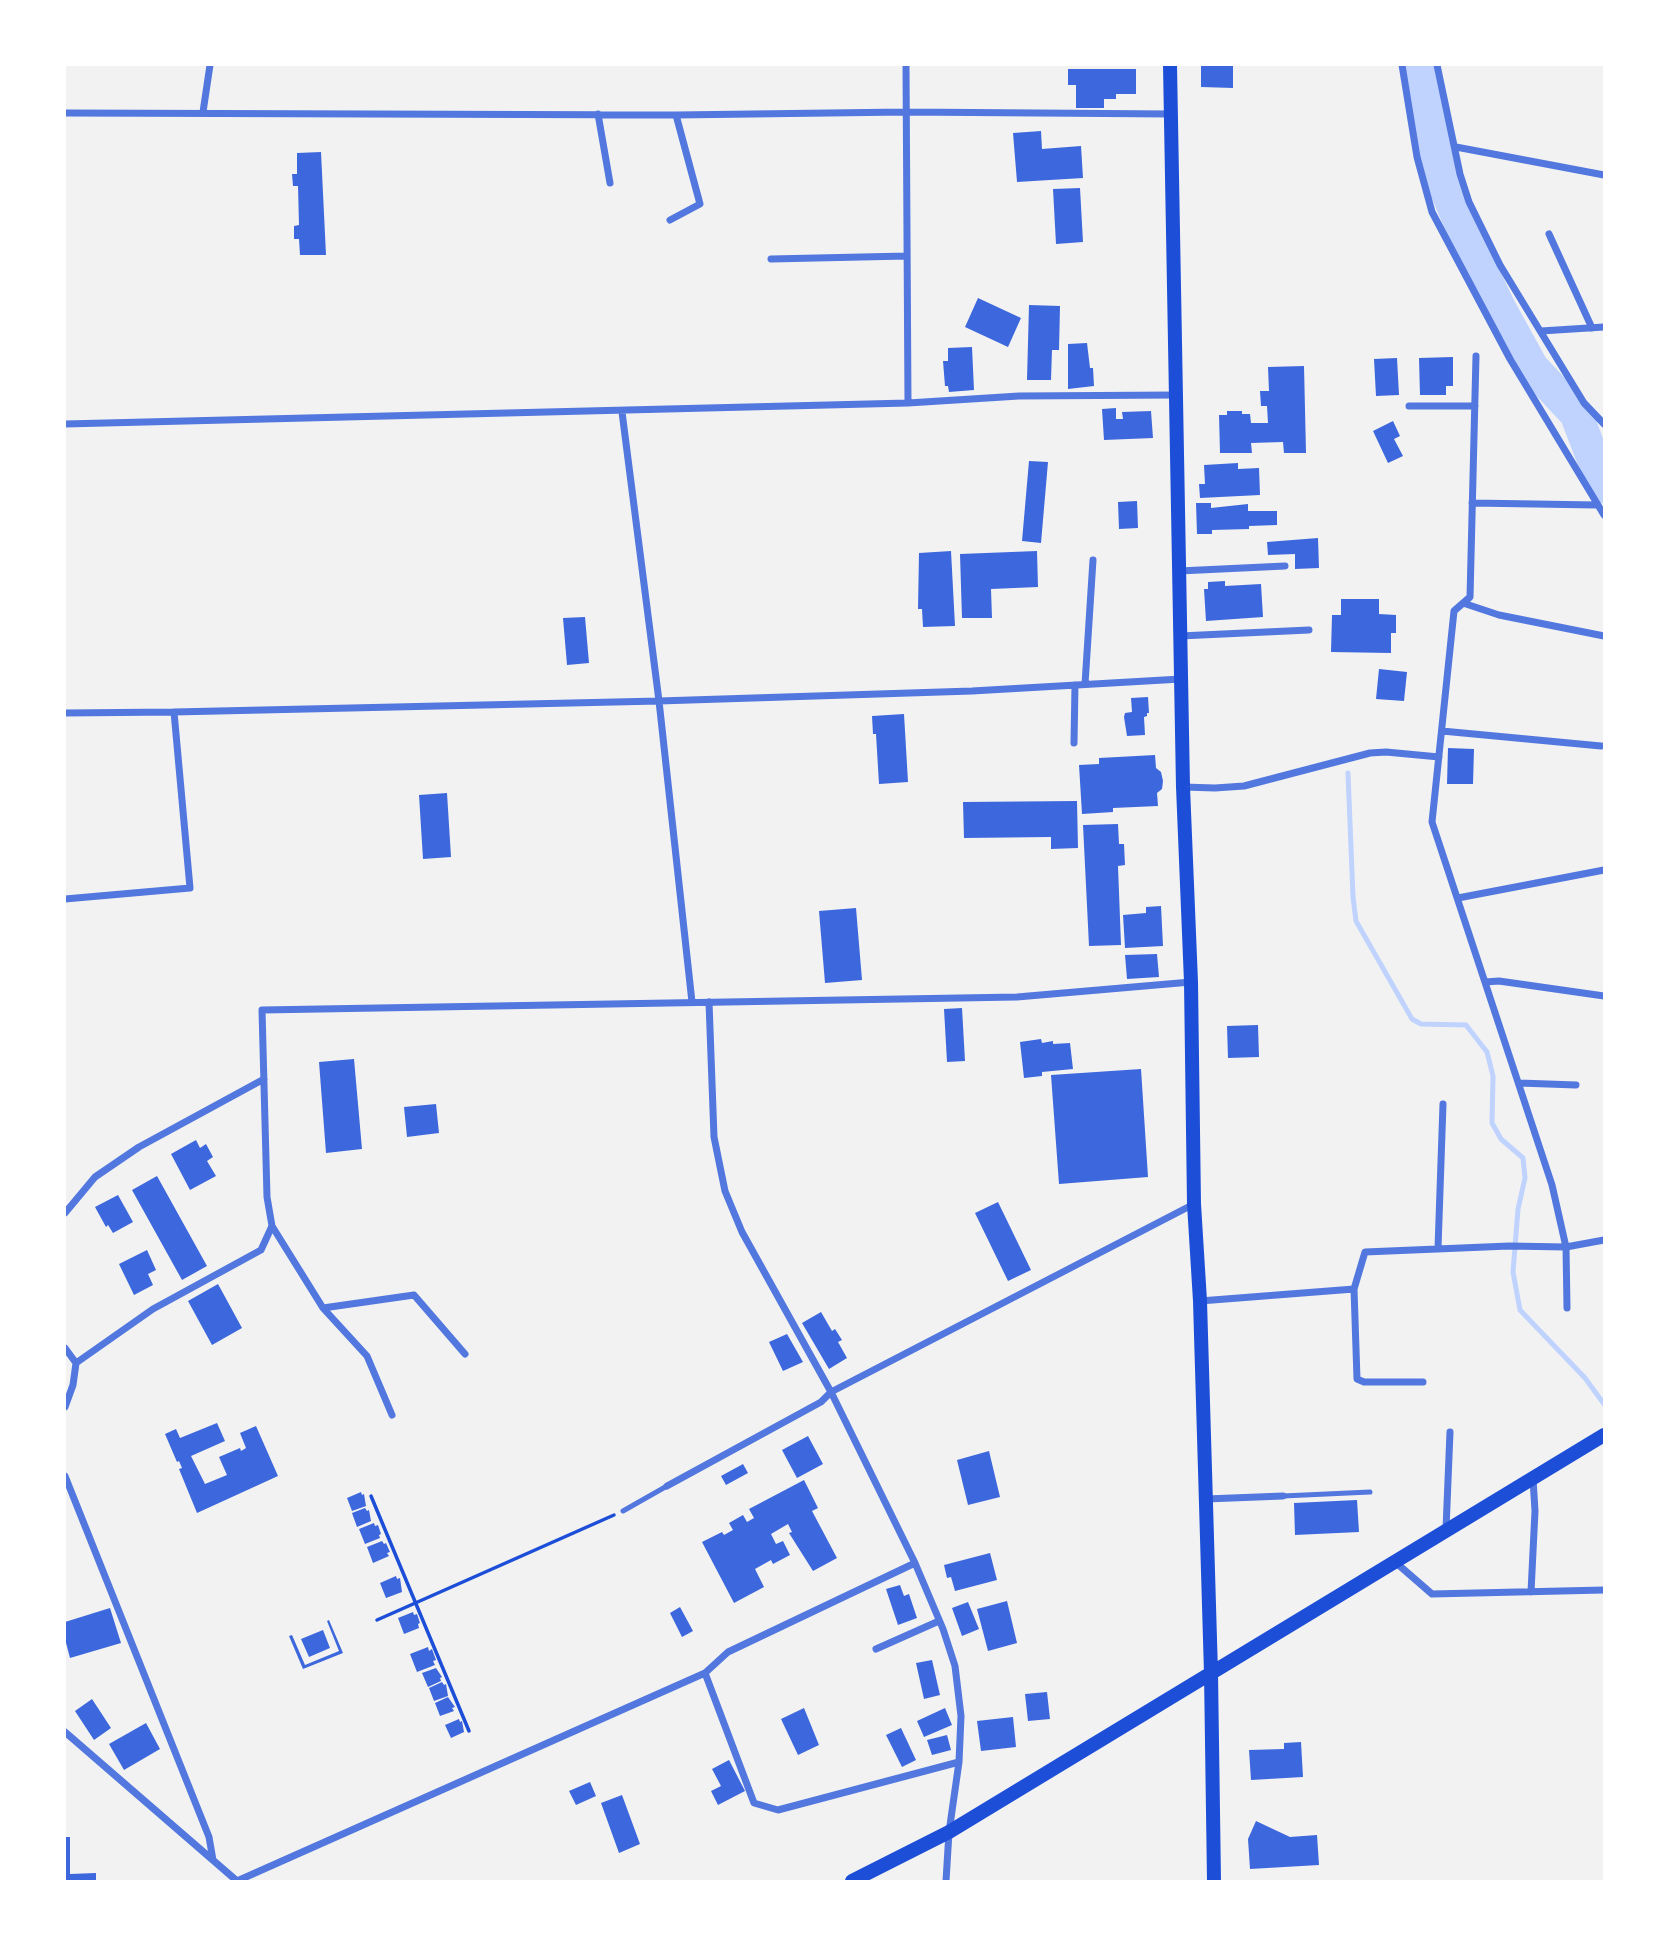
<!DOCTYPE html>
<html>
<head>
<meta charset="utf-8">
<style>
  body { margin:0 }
  #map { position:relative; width:1669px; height:1946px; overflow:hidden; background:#f2f2f2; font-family:"Work Sans",sans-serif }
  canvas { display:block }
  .frame { position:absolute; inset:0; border:66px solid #fff; pointer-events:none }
</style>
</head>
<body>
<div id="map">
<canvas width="1669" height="1946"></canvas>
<div class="frame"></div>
</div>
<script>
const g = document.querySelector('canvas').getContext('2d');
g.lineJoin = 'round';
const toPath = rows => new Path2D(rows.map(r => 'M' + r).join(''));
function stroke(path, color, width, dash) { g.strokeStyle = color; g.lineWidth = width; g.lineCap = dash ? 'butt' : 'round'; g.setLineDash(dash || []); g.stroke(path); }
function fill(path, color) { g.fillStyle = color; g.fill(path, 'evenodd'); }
stroke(toPath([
  [1348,773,1353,897,1356,921,1412,1019,1421,1024,1466,1025,1487,1052,1493,1076,1492,1123,1501,1139,1523,1158,1525,1178,1518,1209,1513,1272,1520,1310,1585,1378,1604,1404]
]), '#bfd3fe', 5);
stroke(toPath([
  [1418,65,1440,175,1471,249,1500,309,1532,367,1576,414,1604,487]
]), '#bfd3fe', 33);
fill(toPath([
  [1201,65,1233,65,1233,88,1201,87],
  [1068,69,1136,69,1136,94,1116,94,1116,99,1104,99,1104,108,1076,108,1076,85,1068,85],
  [1041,131,1042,149,1081,146,1083,178,1017,182,1013,133],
  [321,152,326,255,300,255,299,239,294,239,294,226,299,225,298,186,293,186,292,174,297,174,297,153],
  [1080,188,1083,242,1056,244,1053,189],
  [978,298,1021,318,1008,347,965,327],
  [1029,305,1060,306,1059,350,1052,350,1051,380,1027,380],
  [1087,343,1090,368,1093,368,1094,386,1068,389,1068,344],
  [972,347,974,390,949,392,948,386,945,386,943,361,948,361,948,348],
  [1453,357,1453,386,1446,386,1446,395,1420,395,1419,358],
  [1397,358,1399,395,1376,396,1374,359],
  [1304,366,1306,453,1284,453,1283,442,1251,443,1252,453,1220,453,1219,415,1227,415,1227,411,1242,411,1242,414,1250,414,1251,423,1268,423,1267,406,1261,406,1260,391,1269,391,1268,367],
  [1116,408,1116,419,1123,419,1122,412,1151,411,1153,438,1104,440,1102,409],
  [1393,421,1400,436,1394,439,1403,456,1388,463,1373,431],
  [1029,461,1048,462,1041,543,1022,541],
  [1238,463,1238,469,1259,468,1260,495,1200,498,1199,484,1205,484,1204,465],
  [1137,501,1138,528,1119,529,1118,502],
  [1196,503,1211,503,1211,508,1248,504,1248,511,1277,511,1277,525,1249,526,1249,529,1212,530,1212,534,1197,534],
  [1318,538,1319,568,1295,569,1295,554,1268,555,1267,542],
  [951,551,955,626,923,627,922,609,918,609,919,553],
  [1037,551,1038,587,991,589,992,618,962,618,960,554],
  [1225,581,1225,586,1261,584,1263,617,1206,621,1204,589,1208,589,1208,582],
  [1341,599,1379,599,1379,614,1396,615,1396,633,1391,633,1391,653,1331,652,1332,615,1341,615],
  [585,617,589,663,567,665,563,618],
  [1379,669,1407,672,1404,701,1376,699],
  [1148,697,1149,713,1147,713,1147,716,1144,717,1145,735,1127,736,1124,717,1125,713,1132,712,1131,698],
  [904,714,908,782,879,784,876,734,873,734,872,716],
  [1448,748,1474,749,1473,784,1447,784],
  [1155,755,1156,768,1161,772,1163,781,1162,789,1157,793,1158,806,1113,808,1113,812,1082,814,1079,765,1099,764,1099,758],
  [447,793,451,857,423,859,419,795],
  [1077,801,1078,848,1051,849,1051,837,964,838,963,802],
  [1118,824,1119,844,1124,844,1125,865,1118,866,1121,945,1089,946,1083,825],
  [1161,906,1163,946,1125,948,1123,915,1146,913,1146,907],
  [856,908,862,980,825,983,819,911],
  [1157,954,1159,977,1127,979,1125,955],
  [962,1008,965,1061,947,1062,944,1009],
  [1258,1025,1259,1057,1228,1058,1227,1026],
  [1041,1039,1042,1043,1053,1041,1053,1044,1070,1043,1073,1069,1042,1072,1042,1076,1024,1078,1020,1042],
  [354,1059,362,1149,326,1153,319,1062],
  [1141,1069,1148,1177,1059,1184,1051,1075],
  [436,1104,439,1133,407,1137,404,1107],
  [196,1140,200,1148,206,1144,213,1157,207,1161,216,1176,190,1190,171,1154],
  [157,1176,207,1266,182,1280,132,1190],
  [118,1195,133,1222,113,1233,108,1225,106,1227,95,1207],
  [998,1202,1031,1270,1008,1281,975,1213],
  [147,1250,156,1270,148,1274,153,1285,134,1295,119,1264],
  [218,1284,242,1328,212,1345,188,1301],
  [821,1312,832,1331,835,1329,842,1340,838,1342,847,1358,829,1369,802,1323],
  [787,1334,803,1362,783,1371,769,1342],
  [217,1423,225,1441,191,1456,205,1484,227,1475,219,1457,240,1448,241,1451,246,1448,240,1433,256,1426,278,1476,197,1513,179,1469,182,1468,179,1461,177,1462,165,1434,176,1429,180,1438],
  [808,1436,823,1464,797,1478,782,1450],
  [989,1451,1000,1497,968,1505,957,1460],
  [743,1464,748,1473,726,1485,721,1476],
  [804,1480,818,1508,812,1511,837,1558,813,1571,789,1533,792,1532,788,1524,771,1534,776,1544,783,1541,790,1555,773,1564,771,1560,755,1569,764,1587,734,1603,702,1542,722,1532,724,1535,733,1530,729,1523,743,1515,747,1522,754,1518,749,1509],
  [361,1492,362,1495,364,1494,366,1506,352,1511,347,1498],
  [1357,1500,1359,1532,1295,1535,1294,1503],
  [365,1508,367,1511,369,1510,371,1521,357,1527,352,1513],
  [374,1523,375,1526,378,1525,381,1534,379,1535,380,1538,365,1544,359,1529],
  [382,1541,384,1544,386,1543,390,1552,387,1553,389,1556,373,1563,367,1547],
  [990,1553,997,1580,955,1591,951,1577,947,1578,944,1565],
  [396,1576,397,1579,400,1578,402,1592,386,1598,380,1583],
  [900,1585,904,1596,909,1594,917,1618,898,1625,886,1589],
  [1007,1601,1017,1643,988,1651,977,1609],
  [968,1602,979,1629,962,1636,952,1608],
  [680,1607,693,1631,682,1637,670,1613],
  [110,1608,121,1643,70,1658,65,1639,65,1622],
  [413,1612,414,1615,417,1614,420,1623,418,1624,419,1628,404,1634,398,1618],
  [329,1620,343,1653,303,1669,289,1636,292,1635,305,1665,339,1651,327,1621],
  [323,1630,330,1648,309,1657,301,1639],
  [428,1647,429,1651,432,1649,436,1660,433,1661,435,1665,417,1672,410,1654],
  [932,1660,940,1695,924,1699,916,1663],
  [436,1668,442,1677,440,1678,441,1681,428,1687,422,1673],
  [442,1682,444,1685,446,1684,448,1696,434,1701,429,1688],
  [1047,1692,1050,1719,1028,1721,1025,1694],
  [448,1697,455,1707,452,1708,454,1711,440,1716,435,1703],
  [92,1699,111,1728,94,1740,75,1711],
  [804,1708,819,1745,798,1755,781,1719],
  [945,1708,952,1725,924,1737,917,1721],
  [1013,1717,1016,1747,981,1751,977,1721],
  [459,1719,460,1722,462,1721,464,1732,451,1738,445,1725],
  [146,1723,160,1749,124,1770,109,1744],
  [901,1728,916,1760,902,1767,886,1735],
  [947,1735,951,1750,932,1755,927,1740],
  [1301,1742,1303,1777,1251,1780,1249,1750,1284,1749,1284,1743],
  [729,1760,745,1791,718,1805,711,1791,721,1786,712,1769],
  [590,1782,596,1796,576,1805,569,1791],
  [622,1795,640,1844,619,1853,601,1803],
  [1256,1821,1290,1837,1317,1835,1319,1865,1250,1869,1248,1839],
  [65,1837,70,1837,70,1874,96,1873,96,1881,65,1881]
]), '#3d67dc');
stroke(toPath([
  [371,1496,469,1731],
  [377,1620,614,1515]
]), '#1d4ed8', 3.5);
stroke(toPath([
  [1283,1496,1370,1492],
  [623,1511,667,1486]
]), '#5277de', 5);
stroke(toPath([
  [906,65,908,403],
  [1402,65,1417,157,1432,212,1510,359,1604,515],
  [1437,65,1460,174,1469,202,1500,265,1584,403,1604,424],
  [203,112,210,65],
  [65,113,676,115,905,112,1171,114],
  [598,114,610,183],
  [1456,147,1604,175],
  [670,220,700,204,676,115],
  [1549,234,1592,328],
  [771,259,907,256],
  [1541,331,1604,327],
  [1476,356,1470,597,1454,611,1432,822,1552,1185,1566,1247,1567,1308],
  [1409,406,1475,406],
  [622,412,659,701,692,1002],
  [65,424,908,403,1019,396,1176,395],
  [1472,503,1597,505],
  [1179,571,1285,566],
  [1463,603,1499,615,1604,636],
  [1180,636,1309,630],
  [1085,684,1093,560],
  [65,713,174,712,659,701,972,691,1181,679],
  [1442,731,1601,746],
  [1074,743,1075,685],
  [1183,787,1215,788,1244,786,1370,753,1386,752,1439,757],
  [1458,898,1604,870],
  [65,899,190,888,174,712],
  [1485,982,1499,981,1604,996],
  [709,1002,714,1137,725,1191,742,1232,831,1392,915,1563,943,1629,955,1666,961,1716,959,1762,949,1832,946,1881],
  [1519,1083,1576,1085],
  [65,1213,95,1177,139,1147,264,1079],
  [272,1226,323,1308,414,1295,465,1354],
  [1438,1248,1443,1104],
  [1354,1289,1357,1379,1364,1382,1423,1382],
  [1200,1301,1354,1289,1365,1252,1509,1246,1566,1247,1604,1240],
  [323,1308,367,1356,392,1415],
  [65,1348,76,1363,73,1385,65,1407],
  [76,1363,153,1309,261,1250,272,1226,267,1197,262,1010,1017,997,1191,982],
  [65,1476,209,1837,213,1860],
  [667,1486,821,1402,831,1392,1194,1204],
  [1206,1499,1283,1496],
  [1446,1529,1450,1432],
  [1394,1561,1432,1594,1604,1590],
  [1531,1592,1535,1511,1533,1479],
  [876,1649,939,1621],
  [705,1673,728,1652,915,1563],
  [65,1732,237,1881],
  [237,1881,705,1673,754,1803,778,1810,959,1762]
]), '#5277de', 7);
stroke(toPath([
  [1170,65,1183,787,1191,982,1194,1204,1200,1301,1211,1673,1214,1881],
  [852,1881,949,1832,1604,1435]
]), '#1d4ed8', 14);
</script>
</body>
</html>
